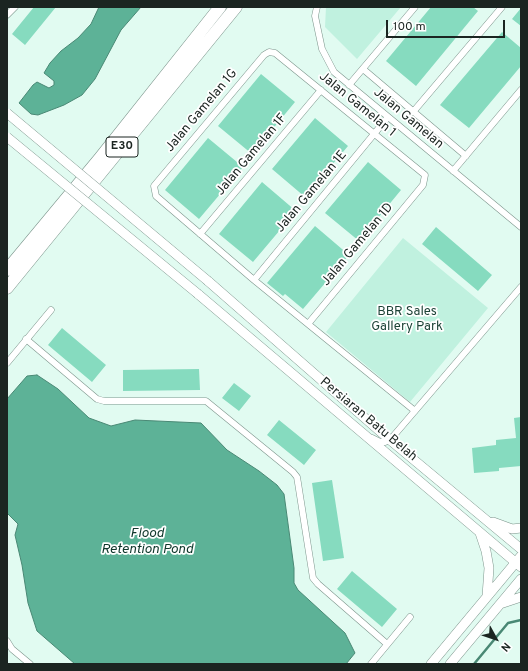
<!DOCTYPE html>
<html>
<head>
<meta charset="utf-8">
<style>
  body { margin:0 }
  #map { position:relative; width:528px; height:671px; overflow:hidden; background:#e1fbf1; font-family:Overpass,sans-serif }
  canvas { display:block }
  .frame { position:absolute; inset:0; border:8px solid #1b2521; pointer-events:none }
  .north { position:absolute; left:476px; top:619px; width:40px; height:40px; -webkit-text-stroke:3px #fff; paint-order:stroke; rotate:130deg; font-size:11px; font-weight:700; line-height:16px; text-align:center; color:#1b2521 }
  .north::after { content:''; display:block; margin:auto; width:14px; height:18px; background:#1b2521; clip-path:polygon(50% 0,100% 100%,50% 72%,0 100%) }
  .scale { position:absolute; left:386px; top:20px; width:119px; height:18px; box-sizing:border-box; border:2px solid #1b2521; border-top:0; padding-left:5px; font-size:12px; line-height:14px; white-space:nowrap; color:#1b2521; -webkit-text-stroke:3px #fff; paint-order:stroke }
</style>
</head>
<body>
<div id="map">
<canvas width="528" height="671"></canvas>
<div class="frame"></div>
<div class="north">N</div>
<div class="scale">100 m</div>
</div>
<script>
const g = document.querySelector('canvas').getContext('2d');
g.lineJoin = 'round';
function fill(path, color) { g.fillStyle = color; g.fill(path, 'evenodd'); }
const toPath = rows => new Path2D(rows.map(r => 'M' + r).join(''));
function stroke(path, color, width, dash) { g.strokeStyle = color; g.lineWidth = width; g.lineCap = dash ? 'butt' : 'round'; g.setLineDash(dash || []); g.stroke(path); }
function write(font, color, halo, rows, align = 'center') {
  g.font = font + ' Overpass,sans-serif'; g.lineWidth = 3.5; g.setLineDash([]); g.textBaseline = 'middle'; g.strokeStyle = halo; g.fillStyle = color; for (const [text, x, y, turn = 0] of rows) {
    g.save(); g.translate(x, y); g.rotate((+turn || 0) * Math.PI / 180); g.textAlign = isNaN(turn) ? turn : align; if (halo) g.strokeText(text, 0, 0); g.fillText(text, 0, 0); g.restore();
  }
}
fill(toPath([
  [326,7,401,7,357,59,325,27],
  [403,238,488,308,410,402,326,332]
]), '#c0f1df');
const water = toPath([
  [99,7,141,7,121,30,95,79,82,95,64,105,38,115,31,114,19,103,33,85,37,82,49,88,54,85,54,81,44,73,50,63,61,51,78,38,91,24,99,7],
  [37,375,58,389,89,418,111,426,135,420,201,423,227,450,259,471,277,485,284,494,294,568,294,583,298,590,345,633,355,653,346,664,75,664,37,631,28,603,22,565,15,535,18,524,7,513,7,399,27,376,37,375]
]);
fill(water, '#5db297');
stroke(water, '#498874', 1);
stroke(toPath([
  [474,664,508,623,521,620]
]), '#498874', 2.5);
fill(toPath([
  [34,7,56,7,25,45,12,34],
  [431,7,473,7,478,11,416,86,386,61],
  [521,8,521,26,512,19],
  [502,32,521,48,521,66,469,128,440,105],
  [261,74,295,102,252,154,218,126],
  [315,118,348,146,305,197,272,169],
  [208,138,243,167,199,219,165,190],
  [368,162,401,190,359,241,325,213],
  [262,182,296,211,253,262,219,234],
  [315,226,349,255,303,309,285,294,283,296,267,283],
  [436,227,492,275,478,291,422,244],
  [62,328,106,365,92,382,48,345],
  [199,369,200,390,123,391,123,370],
  [234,383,251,396,239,411,222,398],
  [521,417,521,466,499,468,499,471,474,473,472,448,496,445,496,440,516,438,514,418],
  [279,420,316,450,304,465,267,435],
  [332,480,344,558,323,561,312,483],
  [352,571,397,609,382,627,337,589]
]), '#86dbbf');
const street = toPath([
  [317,7,315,16,322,49,334,72,521,227],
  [7,15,15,7],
  [363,69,466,156],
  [349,85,415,7],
  [413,112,502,7],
  [453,171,521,90],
  [200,234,321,90],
  [254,280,388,117],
  [308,324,423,185,425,175,275,53,269,52,264,55,154,186,156,196,254,280,308,324,415,411],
  [26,339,97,399,104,401,206,401,293,472,297,477,298,483,313,578,318,584,387,644],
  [7,363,51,310],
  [372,438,380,442,385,442,390,440,521,287],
  [7,641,12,649,30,664],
  [371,664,410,617]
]);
const secondary = toPath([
  [208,281,390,440,521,549],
  [198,294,521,567],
  [493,522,512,529,521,528],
  [480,533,486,551,489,568,487,596],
  [500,604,521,597],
  [431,664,521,556],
  [450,664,521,579]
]);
const highway = toPath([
  [7,270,100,158,220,7],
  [7,288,236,7]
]);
stroke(street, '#7c948b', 7);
stroke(secondary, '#7c948b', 10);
stroke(highway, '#7c948b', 13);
stroke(street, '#fff', 6);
stroke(secondary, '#fff', 9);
stroke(highway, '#fff', 12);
const secondaryBridge = toPath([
  [7,113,208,281],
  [7,137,198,294]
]);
stroke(secondaryBridge, '#7c948b', 10, []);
stroke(secondaryBridge, '#fff', 9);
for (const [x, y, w] of [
  [122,147,32]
]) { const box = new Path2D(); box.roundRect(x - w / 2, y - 10, w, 20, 3); g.fillStyle = '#fff'; g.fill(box); stroke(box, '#1b2521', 1); }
write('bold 12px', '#1b2521', null, [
  ["E30",122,147]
]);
write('13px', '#1b2521', '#fff', [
  ["Jalan Gamelan 1",357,105,39],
  ["Jalan Gamelan 1G",202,111,-50],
  ["Jalan Gamelan",408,119,40],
  ["Jalan Gamelan 1F",252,155,-50],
  ["Jalan Gamelan 1E",312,192,-50],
  ["Jalan Gamelan 1D",358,245,-50],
  ["Persiaran Batu Belah",368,420,40]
]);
write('13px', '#1d4337', '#fff', [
  ["BBR Sales",407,312],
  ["Gallery Park",407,327]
]);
write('italic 14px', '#0f372b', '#fff', [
  ["Flood",147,534],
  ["Retention Pond",147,550]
]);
</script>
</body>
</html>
